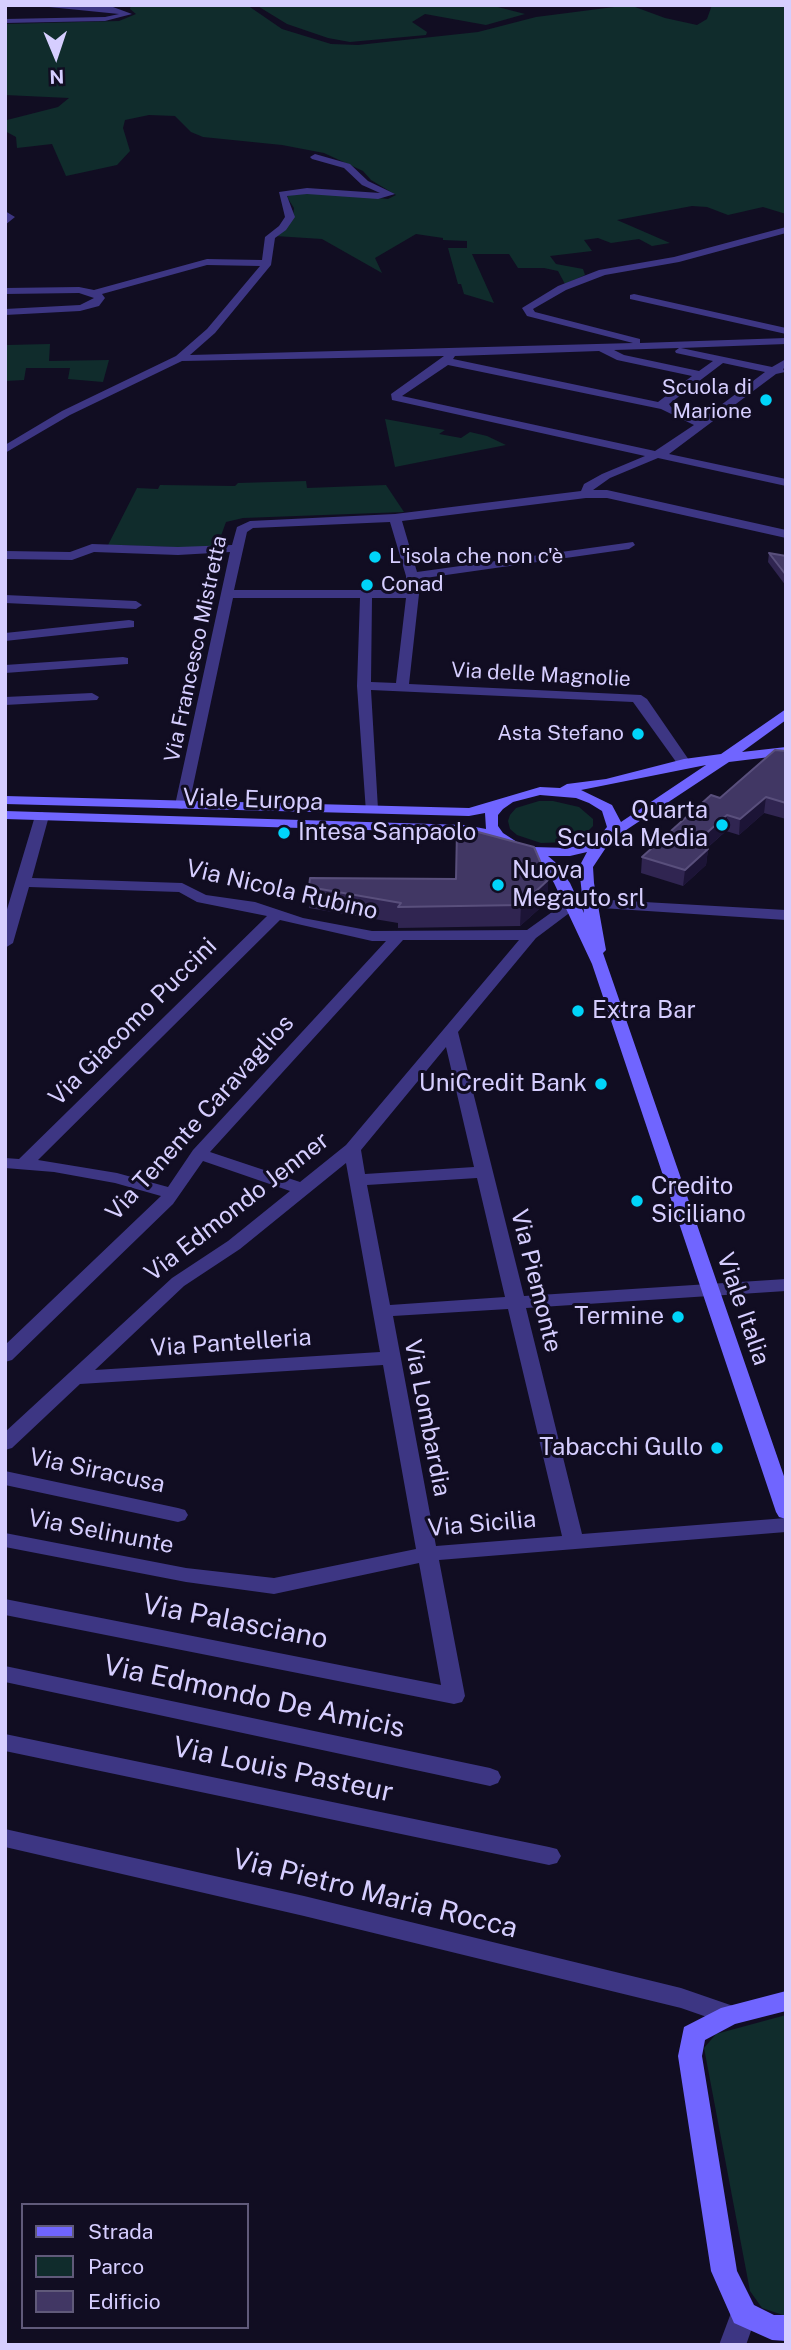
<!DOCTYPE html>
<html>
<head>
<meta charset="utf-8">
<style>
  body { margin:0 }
  #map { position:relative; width:791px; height:2350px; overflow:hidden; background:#110d22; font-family:"Public Sans",sans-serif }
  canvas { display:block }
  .frame { position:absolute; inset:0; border:7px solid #d6ceff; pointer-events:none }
  .legend { position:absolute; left:21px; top:2203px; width:228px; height:126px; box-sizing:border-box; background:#110d22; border:2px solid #605a7a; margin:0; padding:9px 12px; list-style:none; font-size:21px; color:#d6ceff }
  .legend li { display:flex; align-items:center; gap:14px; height:35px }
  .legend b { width:35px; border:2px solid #605a7a }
  .north { position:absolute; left:21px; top:21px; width:70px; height:70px; -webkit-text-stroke:5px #110d22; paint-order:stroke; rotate:178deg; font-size:19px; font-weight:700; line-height:28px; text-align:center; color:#d6ceff }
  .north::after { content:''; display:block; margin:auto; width:24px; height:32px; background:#d6ceff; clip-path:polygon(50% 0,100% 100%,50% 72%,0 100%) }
</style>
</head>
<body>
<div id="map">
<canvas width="791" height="2350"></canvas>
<div class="frame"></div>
<ul class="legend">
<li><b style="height:9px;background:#7065ff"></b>Strada</li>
<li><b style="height:19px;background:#102c2c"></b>Parco</li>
<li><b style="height:19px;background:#413764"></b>Edificio</li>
</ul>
<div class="north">N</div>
</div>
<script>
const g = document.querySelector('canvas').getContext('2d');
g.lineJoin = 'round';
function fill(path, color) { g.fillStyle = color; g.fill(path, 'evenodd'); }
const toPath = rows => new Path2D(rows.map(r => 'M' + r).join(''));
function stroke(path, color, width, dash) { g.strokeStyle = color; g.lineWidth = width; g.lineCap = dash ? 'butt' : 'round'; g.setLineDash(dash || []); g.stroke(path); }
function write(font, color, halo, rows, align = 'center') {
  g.font = font + ' "Public Sans",sans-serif'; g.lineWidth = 6; g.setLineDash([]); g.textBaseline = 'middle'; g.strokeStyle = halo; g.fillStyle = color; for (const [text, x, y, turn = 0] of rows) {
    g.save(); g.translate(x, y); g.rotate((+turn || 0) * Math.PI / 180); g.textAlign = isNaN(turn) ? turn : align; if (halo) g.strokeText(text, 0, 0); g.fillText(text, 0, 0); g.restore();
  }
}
fill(toPath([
  [131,5,247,5,282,29,331,44,358,45,478,32,536,17,622,6,635,7,665,18,697,25,707,19,712,5,786,5,786,214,763,207,728,215,707,207,692,206,617,220,670,243,652,246,639,239,611,243,598,238,584,240,592,251,550,256,556,264,583,269,585,275,565,284,558,271,544,268,518,268,509,254,472,254,494,303,464,294,461,284,458,284,448,248,467,248,467,241,443,240,443,238,416,234,375,258,382,273,322,239,275,236,293,217,294,208,287,197,290,194,322,192,388,199,396,195,371,180,363,171,324,153,282,145,203,137,191,132,175,116,149,115,125,120,123,128,130,151,117,165,66,176,52,144,17,148,16,137,5,131,7,120,58,107,69,98,5,95,5,24,119,21,136,14,130,9],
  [256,5,490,5,525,14,486,25,425,14,412,22,427,32,426,35,350,42,328,38,287,24],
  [50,344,49,361,109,360,103,382,68,379,70,368,26,368,24,380,5,381,7,345],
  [385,419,445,430,439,434,461,438,470,432,487,436,506,445,395,467],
  [306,481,307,488,386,485,404,512,243,518,226,522,218,544,205,548,108,545,137,488,158,489,160,485,235,486,238,483],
  [539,801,553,801,579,807,593,819,593,826,581,838,569,842,541,843,517,835,510,829,508,821,510,815,516,808],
  [786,2015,786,2316,762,2308,750,2291,704,2048,716,2034]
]), '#102c2c');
fill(toPath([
  [29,5,113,7,132,14,105,21,5,23,5,19,105,17,119,14,29,5],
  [315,154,350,164,368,181,395,194,378,199,307,194,287,196,295,217,286,230,275,238,271,265,215,333,190,355,633,343,527,316,522,308,558,286,599,270,674,257,786,227,786,233,679,262,605,275,566,290,533,309,535,312,640,339,640,343,786,338,786,344,681,348,772,367,786,359,786,367,783,369,785,372,776,374,669,454,786,479,786,486,658,458,610,478,593,490,607,490,786,530,786,538,607,498,586,498,402,521,417,572,633,542,635,545,629,549,418,579,419,594,409,684,641,695,647,699,691,763,689,766,679,766,633,702,371,690,378,809,376,812,366,812,357,686,360,598,233,598,189,805,182,809,177,808,175,805,230,552,178,555,94,552,72,560,5,559,5,551,70,552,92,544,178,547,232,545,237,527,250,521,395,514,581,491,584,484,602,474,645,456,392,400,391,394,444,356,182,361,70,415,5,453,5,445,62,411,176,356,207,329,260,266,207,265,102,294,105,298,99,306,80,311,5,315,5,309,80,305,94,298,79,293,5,294,5,288,79,287,94,290,207,259,262,260,265,237,279,226,285,217,279,192,307,188,380,193,362,185,344,168,312,159,310,157,315,154],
  [679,348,675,351,676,353,713,361,699,371,624,355,614,350,679,348],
  [599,351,617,360,692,376,658,402,453,359,455,356,599,351],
  [723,363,765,372,701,420,671,407,669,404,723,363],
  [448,365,661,409,694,425,655,451,402,396,448,365],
  [390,522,406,576,406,590,234,590,247,532,253,528,390,522],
  [372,598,406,598,396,683,371,682,372,598],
  [5,211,15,217,5,225,5,211],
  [634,294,786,328,786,334,630,299,630,295,634,294],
  [5,595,136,601,142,605,136,609,5,603,5,595],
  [129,620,134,621,134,627,5,641,5,633,129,620],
  [123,657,128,658,128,664,5,673,5,665,123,657],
  [92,693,99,697,97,700,5,705,5,697,92,693],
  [42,812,49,816,32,878,182,883,206,895,255,902,303,918,372,931,527,930,566,902,576,902,579,905,576,908,536,938,458,1032,524,1296,786,1279,786,1291,526,1308,582,1534,786,1518,786,1532,439,1560,465,1696,462,1702,454,1704,5,1615,5,1599,441,1685,419,1563,274,1594,186,1582,5,1547,5,1533,186,1568,274,1578,416,1549,383,1365,80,1384,12,1448,5,1450,5,1432,172,1278,228,1241,290,1191,203,1161,173,1204,12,1360,5,1362,5,1345,161,1196,115,1183,54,1172,5,1168,5,1158,19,1159,267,916,197,902,179,892,29,887,13,943,5,948,5,916,35,816,42,812],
  [280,920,372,941,386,941,193,1150,168,1187,117,1173,38,1160,280,920],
  [403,940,519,940,346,1145,300,1182,210,1152,403,940],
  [446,1047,474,1167,365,1174,361,1150,446,1047],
  [346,1163,380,1352,95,1370,184,1286,240,1249,346,1163],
  [477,1178,505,1297,390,1305,367,1185,477,1178],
  [508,1309,562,1536,436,1546,393,1316,508,1309],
  [591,899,786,910,786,920,586,907,583,904,586,901,591,899],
  [5,1471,178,1508,185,1510,188,1515,185,1520,178,1522,5,1485,5,1471],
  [5,1666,490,1768,498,1771,501,1777,498,1783,490,1786,5,1682,5,1666],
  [5,1734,549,1847,557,1849,561,1856,557,1863,549,1865,5,1751,5,1734],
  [5,1829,304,1896,681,1988,739,2008,742,2015,739,2022,730,2025,681,2008,304,1916,5,1847,5,1829],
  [744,2302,754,2305,757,2314,746,2345,719,2345,734,2305,744,2302]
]), '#3d3683');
fill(toPath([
  [786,709,786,720,742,752,786,747,786,755,729,762,611,840,593,867,594,883,606,950,603,953,786,1482,786,1519,779,1517,776,1512,592,964,554,883,545,868,527,854,507,848,493,839,465,833,5,819,5,811,465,825,486,829,485,813,469,816,5,804,5,796,469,808,540,787,560,788,567,784,606,779,684,759,721,754,786,709],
  [706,765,621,822,612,805,581,790,706,765],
  [540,795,576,798,589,803,602,811,607,827,597,839,569,848,533,847,517,842,503,833,498,826,498,815,503,809,513,802,540,795],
  [587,852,579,867,584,913,570,883,555,862,548,856,570,856,587,852],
  [786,1991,786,2011,735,2024,705,2040,702,2056,737,2271,754,2305,774,2315,786,2315,786,2341,772,2340,734,2323,711,2271,678,2056,684,2027,721,2008,786,1991]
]), '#7065ff');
fill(toPath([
  [769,553,786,556,786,586,768,562],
  [786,751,786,819,764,813,739,835,726,831,706,849,708,849,706,865,683,886,641,873,642,857,720,798],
  [456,879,548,880,548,901,520,926,398,928,398,923,309,908,309,887]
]), '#302551');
fill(toPath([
  [766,797,764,813,739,835,740,819],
  [727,815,726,831,692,861,693,845],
  [708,849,706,865,683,886,685,870],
  [548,880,548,901,520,926,521,905]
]), '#1c1436');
const building = toPath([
  [769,553,786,556,786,575,769,553],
  [775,750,786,751,786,803,766,797,740,819,727,815,693,845,708,849,685,870,642,857,711,795,720,798,775,750],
  [457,830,478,832,534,847,548,880,521,905,398,907,401,903,309,887,310,878,456,879,457,830]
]);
fill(building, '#413764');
stroke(building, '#594f7c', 2);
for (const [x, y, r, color] of [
  [766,400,7,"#00d4f9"],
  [375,557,7,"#00d4f9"],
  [367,585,7,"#00d4f9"],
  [638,734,7,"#00d4f9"],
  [722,825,7,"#00d4f9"],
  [284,833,7,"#00d4f9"],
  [498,885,7,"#00d4f9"],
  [578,1011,7,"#00d4f9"],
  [601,1084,7,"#00d4f9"],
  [637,1201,7,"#00d4f9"],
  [678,1317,7,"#00d4f9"],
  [717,1448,7,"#00d4f9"]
]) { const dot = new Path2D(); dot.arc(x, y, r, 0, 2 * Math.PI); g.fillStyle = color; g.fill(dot); stroke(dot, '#110d22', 2.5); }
write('21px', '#d6ceff', '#110d22', [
  ["Scuola di",752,388],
  ["Marione",752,412],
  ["L'isola che non c'è",389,557,"left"],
  ["Conad",381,585,"left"],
  ["Asta Stefano",624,734]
], 'right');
write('21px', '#d6ceff', '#110d22', [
  ["Via Francesco Mistretta",196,649,-78],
  ["Via delle Magnolie",541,675,3]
]);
write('24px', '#d6ceff', '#110d22', [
  ["Viale Europa",253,800,2],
  ["Via Nicola Rubino",282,890,13],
  ["Via Giacomo Puccini",133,1022,-45],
  ["Via Tenente Caravaglios",200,1118,-48],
  ["Via Edmondo Jenner",237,1207,-38],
  ["Via Piemonte",536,1281,76],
  ["Viale Italia",743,1309,71],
  ["Via Pantelleria",231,1343,-4],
  ["Via Lombardia",427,1418,79],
  ["Via Siracusa",97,1471,12],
  ["Via Sicilia",482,1524,-5],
  ["Via Selinunte",101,1532,11]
]);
write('24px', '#d6ceff', '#110d22', [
  ["Quarta",708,811],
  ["Scuola Media",708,839],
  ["Intesa Sanpaolo",298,833,"left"],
  ["Nuova",512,871,"left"],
  ["Megauto srl",512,899,"left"],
  ["Extra Bar",592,1011,"left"],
  ["UniCredit Bank",587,1084],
  ["Credito",651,1187,"left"],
  ["Siciliano",651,1215,"left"],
  ["Termine",664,1317],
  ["Tabacchi Gullo",703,1448]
], 'right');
write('28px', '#d6ceff', '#110d22', [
  ["Via Palasciano",235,1622,11],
  ["Via Edmondo De Amicis",254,1697,12],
  ["Via Louis Pasteur",283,1770,12],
  ["Via Pietro Maria Rocca",375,1894,14]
]);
</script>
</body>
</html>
